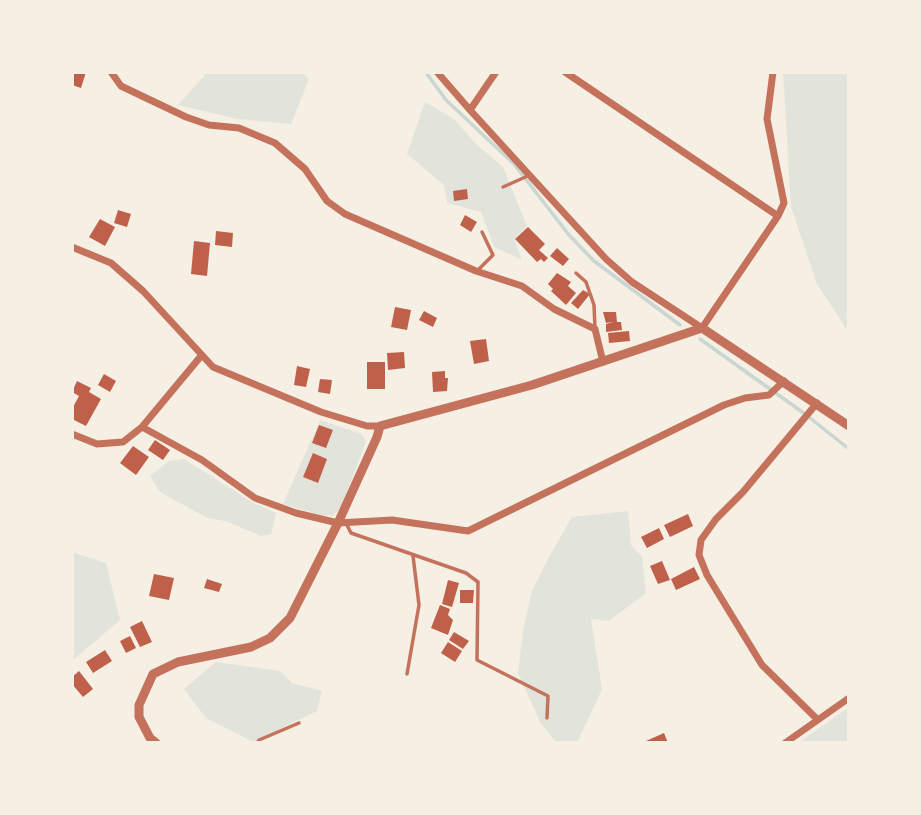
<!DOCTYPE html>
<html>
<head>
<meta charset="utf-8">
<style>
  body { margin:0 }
  #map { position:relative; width:921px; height:815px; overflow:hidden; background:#f6efe4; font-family:"Times New Roman",serif }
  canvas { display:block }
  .frame { position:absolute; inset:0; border:74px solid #f6efe4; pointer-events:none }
</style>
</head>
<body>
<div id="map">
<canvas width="921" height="815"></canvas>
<div class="frame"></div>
</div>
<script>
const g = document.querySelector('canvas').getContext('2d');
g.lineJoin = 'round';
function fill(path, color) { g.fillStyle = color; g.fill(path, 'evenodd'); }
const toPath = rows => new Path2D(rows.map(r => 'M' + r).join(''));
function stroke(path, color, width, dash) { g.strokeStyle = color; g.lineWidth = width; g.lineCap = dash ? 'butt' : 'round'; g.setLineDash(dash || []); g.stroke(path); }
fill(toPath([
  [203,72,302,72,309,79,291,124,238,119,178,105,205,75],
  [783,72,849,72,849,333,817,284,791,207],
  [425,102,454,119,477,145,503,167,527,226,514,239,522,260,494,247,481,212,447,203,444,185,407,154],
  [320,420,362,434,366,442,341,507,333,516,320,515,283,504],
  [184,459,252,502,276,513,271,534,261,536,225,521,207,518,160,492,150,476,169,461],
  [628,511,631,545,642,557,646,593,609,621,591,619,602,689,577,743,557,743,541,724,518,673,523,631,532,591,549,557,572,517],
  [72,552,106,563,120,620,72,661],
  [216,662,280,671,292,683,322,691,317,711,253,742,206,718,184,689],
  [849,707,849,743,798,743]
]), '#e2e4dc');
stroke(toPath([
  [427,74,446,100,514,164,569,235,594,261,680,325],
  [700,339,805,414,849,449]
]), '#c9d6d2', 3.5);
fill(toPath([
  [72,72,86,72,81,88,72,85],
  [467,189,468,199,454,201,453,191],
  [118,210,131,214,127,227,114,223],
  [465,215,477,222,471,232,460,225],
  [100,219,115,227,105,246,89,237],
  [528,227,545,244,539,250,548,258,544,262,541,259,537,262,515,239],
  [216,231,233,233,232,247,215,245],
  [194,241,210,243,207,276,191,274],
  [557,248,569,259,563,266,550,256],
  [557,273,571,282,568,286,576,293,566,305,551,291,553,289,548,284],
  [583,290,590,294,578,309,571,303],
  [395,307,411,310,407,330,391,327],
  [424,311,437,318,433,327,419,320],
  [603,312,616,312,617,322,621,322,622,330,606,332,606,324,613,322,606,323],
  [629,331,630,341,609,343,608,333],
  [486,339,489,361,474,364,470,341],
  [404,352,405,368,388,370,387,353],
  [367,362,385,362,385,389,367,389],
  [297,366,310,369,306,387,294,385],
  [445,371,445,378,448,378,447,391,433,392,432,372],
  [104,374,116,381,110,392,98,385],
  [320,379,332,380,330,394,318,392],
  [77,381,91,388,89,392,101,399,86,426,72,419,72,409,79,396,72,392],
  [319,425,333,430,326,448,312,443],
  [155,440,170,450,163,460,148,450],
  [133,446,149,457,136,475,120,463],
  [313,453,327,459,318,483,303,477],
  [688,514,693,526,670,537,664,525],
  [659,528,664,539,647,548,641,537],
  [662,561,670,580,658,584,650,566],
  [694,567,700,579,676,590,671,579],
  [154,574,174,578,169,600,149,596],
  [207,579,222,584,219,592,204,588],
  [448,580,459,583,452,607,442,604],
  [460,590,474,590,473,603,460,603],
  [440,605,450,609,448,615,453,620,448,635,431,628],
  [142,621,152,642,140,647,130,627],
  [454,632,469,641,463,649,449,640],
  [130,636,136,648,126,653,120,641],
  [448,642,462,651,455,662,441,653],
  [105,650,112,661,93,673,86,662],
  [79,671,93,689,83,697,72,684,72,677],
  [664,733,668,743,646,743,646,741]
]), '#bf614a');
stroke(toPath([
  [503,187,530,175],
  [478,270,493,255,482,232],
  [576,273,586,282,594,305,595,328],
  [346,523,351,533,466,573,478,582,477,660,548,696,547,718],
  [407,674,419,605,413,556],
  [257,743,259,740,299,723]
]), '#c5725c', 3.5);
stroke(toPath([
  [111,72,121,86,186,117,209,125,239,128,275,143,305,169,327,201,345,214,476,271,522,286,554,309,595,329,603,362],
  [437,72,470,110,496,72],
  [773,72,767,119,784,203,778,216],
  [470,110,606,259,632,282,702,328,778,216,565,72],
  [72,247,111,263,143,291,213,367,321,412,367,426,380,426],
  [817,403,743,492,716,519,701,540,699,555,707,575,762,665,817,719],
  [142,427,202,460,255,498,296,513,338,523,392,520,468,531,724,405,745,398,769,395,784,381],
  [72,434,97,444,123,442,142,427,201,356],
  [785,743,849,698]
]), '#c5725c', 7);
stroke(toPath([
  [156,743,150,738,139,717,139,705,153,674,178,662,251,647,270,638,290,618,338,523,377,437,380,426,532,385,702,328,849,426]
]), '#c5725c', 9);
</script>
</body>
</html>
